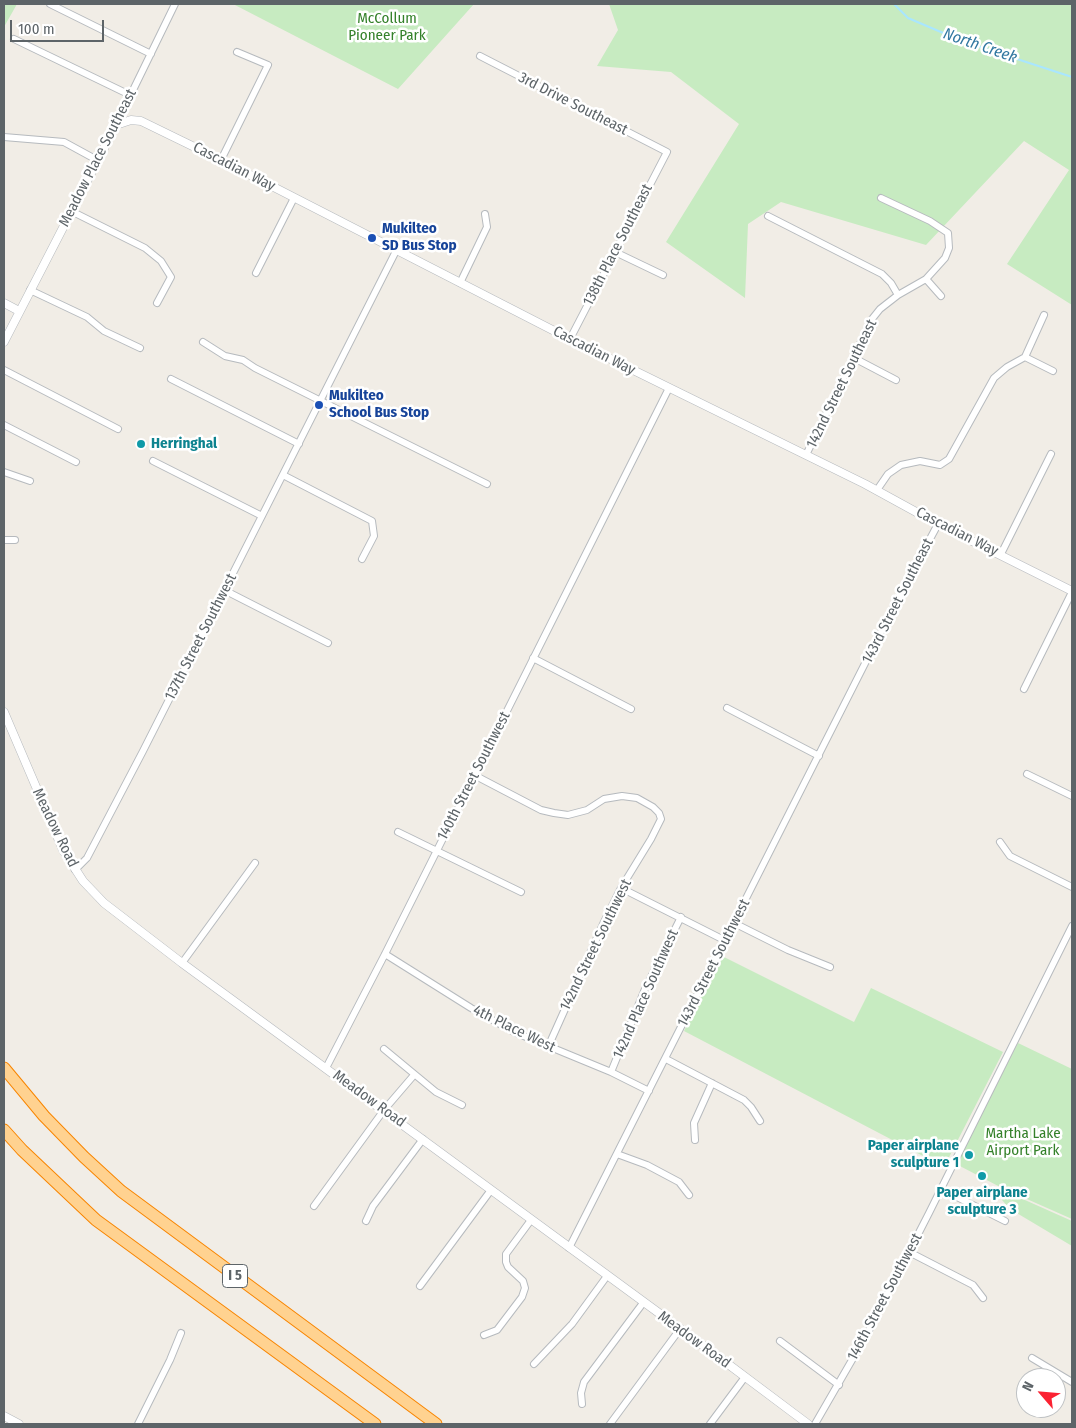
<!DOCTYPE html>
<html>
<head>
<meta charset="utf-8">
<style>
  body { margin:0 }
  #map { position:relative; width:1076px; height:1428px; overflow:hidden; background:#f1ede6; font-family:"Fira Sans Condensed",sans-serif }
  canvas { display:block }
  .frame { position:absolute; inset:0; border:5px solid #5d6468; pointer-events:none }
  .north { position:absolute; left:1016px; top:1368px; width:50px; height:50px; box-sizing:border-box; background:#fff; border:1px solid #bec1c3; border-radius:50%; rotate:297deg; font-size:14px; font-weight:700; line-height:20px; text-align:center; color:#5d6468 }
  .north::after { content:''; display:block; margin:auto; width:18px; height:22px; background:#fb2232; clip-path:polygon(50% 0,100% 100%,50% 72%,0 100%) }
  .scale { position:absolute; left:10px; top:20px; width:94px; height:22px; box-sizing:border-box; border:2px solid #5d6468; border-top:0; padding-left:6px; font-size:15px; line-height:18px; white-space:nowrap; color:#5d6468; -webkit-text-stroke:4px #fff; paint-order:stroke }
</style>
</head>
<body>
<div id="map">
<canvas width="1076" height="1428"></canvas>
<div class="frame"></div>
<div class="north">N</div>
<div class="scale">100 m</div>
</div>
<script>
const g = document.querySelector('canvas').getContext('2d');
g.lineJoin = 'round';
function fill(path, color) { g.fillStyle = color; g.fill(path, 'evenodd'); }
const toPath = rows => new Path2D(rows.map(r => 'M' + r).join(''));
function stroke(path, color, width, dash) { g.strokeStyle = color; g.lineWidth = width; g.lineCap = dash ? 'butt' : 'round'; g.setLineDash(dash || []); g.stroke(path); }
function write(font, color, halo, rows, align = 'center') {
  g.font = font + ' "Fira Sans Condensed",sans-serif'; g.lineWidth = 5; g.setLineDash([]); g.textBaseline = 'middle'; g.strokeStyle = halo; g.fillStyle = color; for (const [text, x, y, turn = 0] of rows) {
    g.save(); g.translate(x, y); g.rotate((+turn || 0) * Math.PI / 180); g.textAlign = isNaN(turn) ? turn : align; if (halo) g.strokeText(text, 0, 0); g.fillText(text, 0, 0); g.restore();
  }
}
fill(toPath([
  [4,4,17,4,4,27],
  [233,4,474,4,398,89],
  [609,4,1072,4,1072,305,1007,264,1069,170,1024,141,926,245,781,202,748,224,745,298,666,242,739,124,671,72,597,66,618,30],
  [722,956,854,1022,871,988,1003,1052,944,1167,684,1031],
  [1018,1043,1072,1069,1072,1219,1002,1188,956,1164],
  [1007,1192,1072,1221,1072,1246,1010,1209,1002,1200,1004,1193]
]), '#c7ebc1');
stroke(toPath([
  [894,4,908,18,962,41,1072,77]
]), '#a9e6ff', 2);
const minor = toPath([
  [50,4,151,54],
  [14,39,130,95],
  [480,56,667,152,570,339],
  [116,125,175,4],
  [4,137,64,142,97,160],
  [221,160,268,65,237,52],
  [71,211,145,248,161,261,171,277,157,303],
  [768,216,882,274,891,283,898,295],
  [615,252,663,275],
  [256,273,294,198],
  [926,279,941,296],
  [460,283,487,227,485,214],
  [30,290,87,317,104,331,140,348],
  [203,342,225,356,243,360,255,368,487,484],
  [1025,357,1053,371],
  [854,358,896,380],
  [4,370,118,429],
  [171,379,299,444],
  [4,425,76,462],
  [806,455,872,319,880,309,898,295,926,279,945,258,949,248,948,233,930,221,881,198],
  [153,461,262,516],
  [4,472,30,481],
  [283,475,372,521,374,536,362,559],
  [877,490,888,474,901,465,920,461,940,465,949,459,994,378,1007,367,1025,357,1044,315],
  [4,540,15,540],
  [1001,554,1051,454],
  [224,590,328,643],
  [533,658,631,709],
  [1024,689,1072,592],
  [727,708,819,756],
  [1027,774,1072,796],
  [474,775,541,810,554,813,568,815,587,810,604,799,622,796,637,798,653,807,659,813,661,819,651,839,621,888,604,922,548,1047],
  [398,832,521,892],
  [1000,842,1010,856,1072,887],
  [75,870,87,858,143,751,396,251],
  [621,888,726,941],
  [734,923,788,950,830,967],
  [385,954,471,1008,514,1032,611,1072,649,1091],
  [182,963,255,863],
  [384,1049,436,1092,462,1105],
  [666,1059,744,1100,751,1107,760,1121],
  [326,1068,385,954,669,388],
  [611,1072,645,989,681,917],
  [695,1140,694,1123,712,1083],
  [617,1154,647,1165,679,1182,689,1195],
  [941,1189,1005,1221],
  [314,1206,384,1110,414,1075],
  [366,1221,373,1206,423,1139],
  [569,1248,891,612,938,524],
  [909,1252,973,1285,983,1298],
  [420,1286,491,1190],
  [484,1335,497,1330,522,1297,525,1288,523,1281,508,1267,506,1262,506,1254,531,1220],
  [780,1341,839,1385],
  [1032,1358,1072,1382],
  [534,1364,572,1324,607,1276],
  [582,1404,581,1393,584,1382,643,1303],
  [138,1424,170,1360,181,1333],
  [610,1424,680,1329],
  [710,1424,745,1377],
  [815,1424,867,1334,929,1213,1072,926]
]);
const tertiary = toPath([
  [4,303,19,311],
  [4,342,116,125,131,120,141,121,221,160,570,339,865,484,938,524,1072,591],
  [4,712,63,850,83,881,104,903,182,963,712,1352,808,1424],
  [4,1416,19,1424]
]);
const motorway = toPath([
  [4,1068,44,1116,84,1157,121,1191,436,1424],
  [4,1130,22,1150,96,1220,375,1424]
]);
stroke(minor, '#b6babe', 8);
stroke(tertiary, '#b6babe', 9);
stroke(motorway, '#f88500', 13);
stroke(minor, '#fff', 6);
stroke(tertiary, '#fff', 8);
stroke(motorway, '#ffd290', 11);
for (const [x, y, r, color] of [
  [372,238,5,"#1a4fb4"],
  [319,405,5,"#1a4fb4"],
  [141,444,5,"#0f9aa8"],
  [969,1155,5,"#0f9aa8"],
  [982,1176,5,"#0f9aa8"]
]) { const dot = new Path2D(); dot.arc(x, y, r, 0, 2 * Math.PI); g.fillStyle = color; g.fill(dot); stroke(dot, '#fff', 2); }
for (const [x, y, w] of [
  [235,1276,25]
]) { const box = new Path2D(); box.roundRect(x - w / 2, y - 11.5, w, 23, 4); g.fillStyle = '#fff'; g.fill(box); stroke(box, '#5d6468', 1); }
write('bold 14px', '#5d6468', null, [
  ["I 5",235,1276]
]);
write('15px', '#34812a', '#fff', [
  ["McCollum",387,19],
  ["Pioneer Park",387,36],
  ["Martha Lake",1023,1134],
  ["Airport Park",1023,1151]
]);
write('15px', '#5d6468', '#fff', [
  ["3rd Drive Southeast",573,104,27],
  ["Meadow Place Southeast",98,158,-63],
  ["Cascadian Way",234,167,27],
  ["138th Place Southeast",618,245,-63],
  ["Cascadian Way",594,351,27],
  ["142nd Street Southeast",842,384,-64],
  ["Cascadian Way",957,532,27],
  ["143rd Street Southeast",898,601,-63],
  ["137th Street Southwest",201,637,-63],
  ["140th Street Southwest",474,776,-63],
  ["Meadow Road",55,828,64],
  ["142nd Street Southwest",596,945,-64],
  ["143rd Street Southwest",714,963,-63],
  ["142nd Place Southwest",646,994,-66],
  ["4th Place West",514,1029,26],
  ["Meadow Road",369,1099,36],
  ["146th Street Southwest",885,1297,-62],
  ["Meadow Road",694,1340,36]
]);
write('bold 15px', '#164399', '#fff', [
  ["Mukilteo",382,229],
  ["SD Bus Stop",382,246],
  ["Mukilteo",329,396],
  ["School Bus Stop",329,413]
], 'left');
write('bold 15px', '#0d838f', '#fff', [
  ["Herringhal",151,444],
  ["Paper airplane",959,1146,"right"],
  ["sculpture 1",959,1163,"right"],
  ["Paper airplane",982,1193,"center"],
  ["sculpture 3",982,1210,"center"]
], 'left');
write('italic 16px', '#3278a1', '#fff', [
  ["North Creek",980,46,19]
]);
</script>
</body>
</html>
